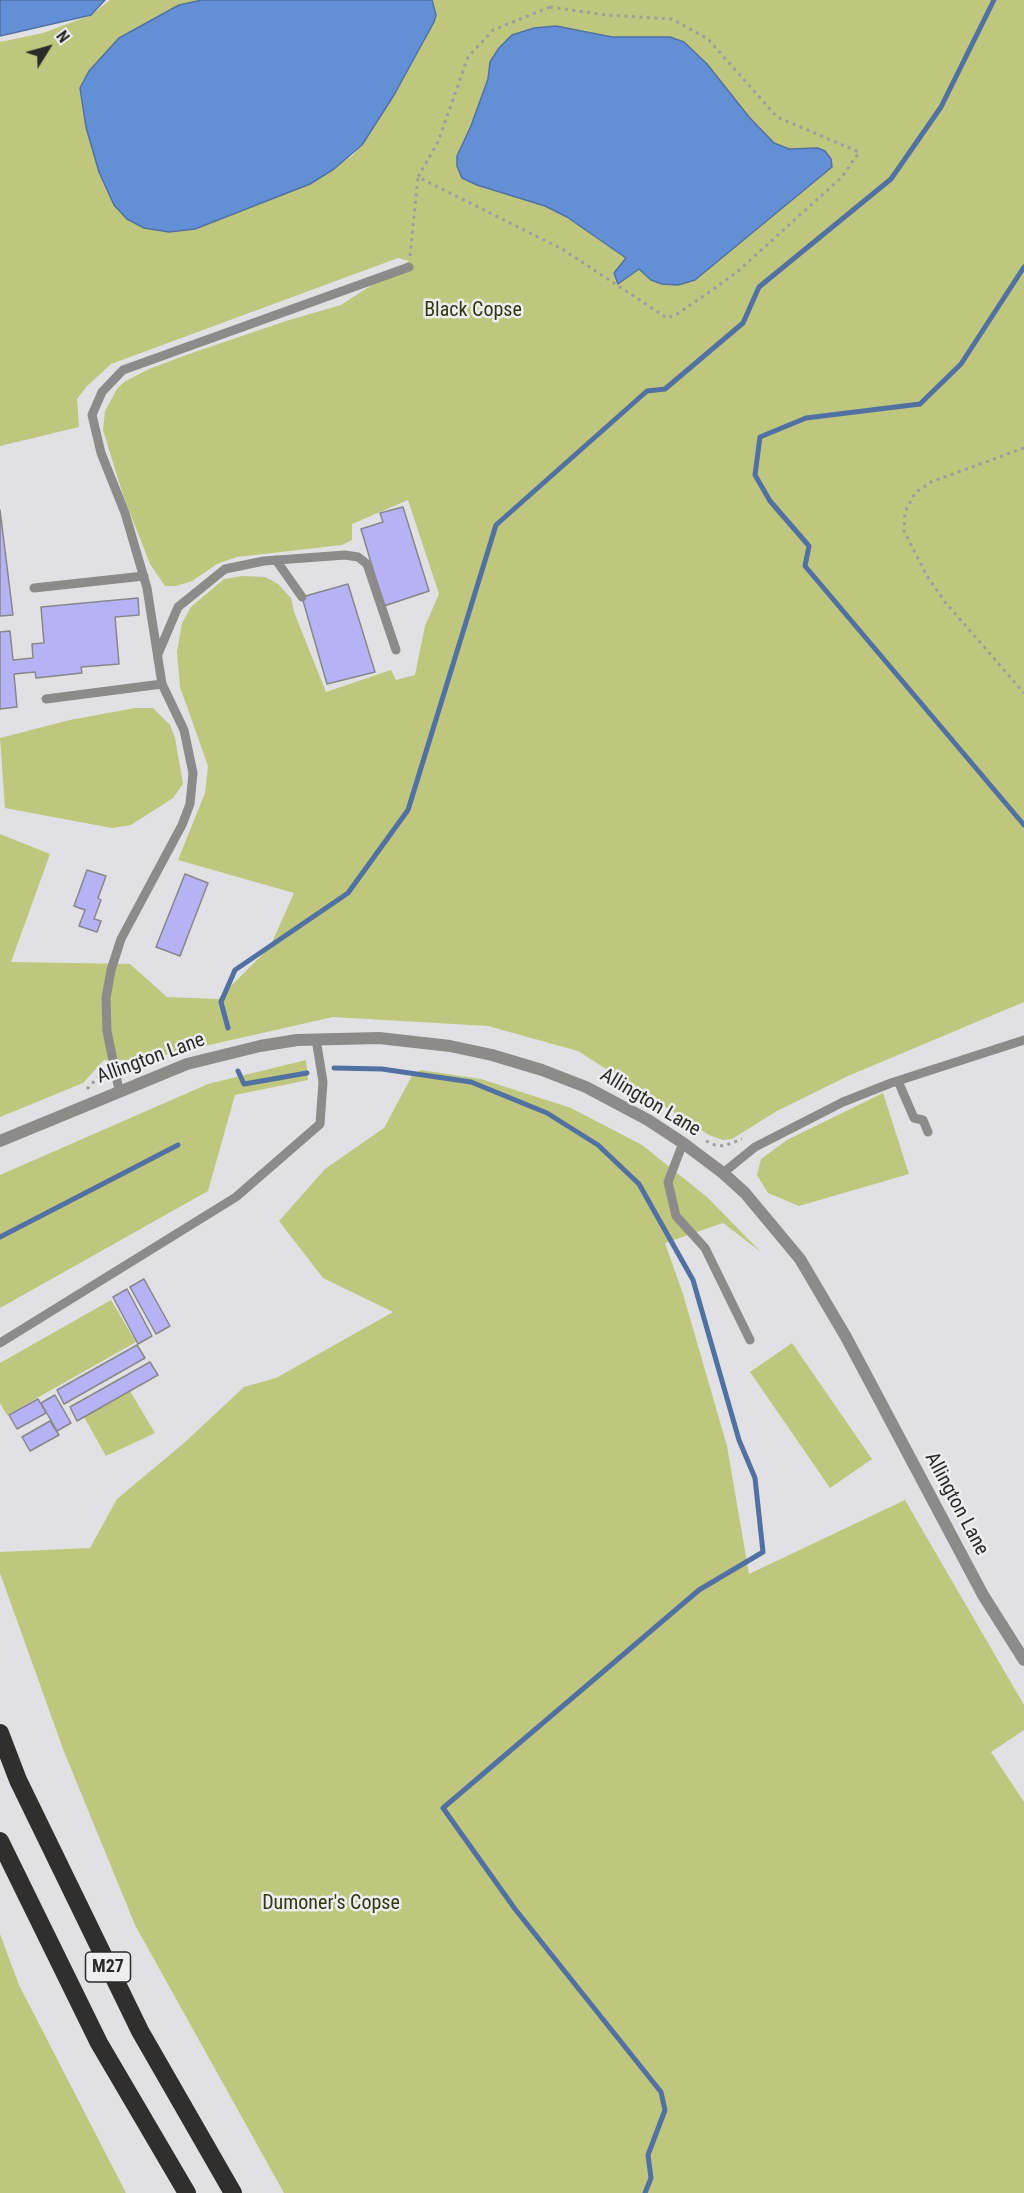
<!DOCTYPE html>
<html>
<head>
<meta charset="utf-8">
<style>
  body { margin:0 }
  #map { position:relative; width:1024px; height:2193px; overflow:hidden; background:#e1e1e3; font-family:"Roboto Condensed",sans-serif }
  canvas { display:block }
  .north { position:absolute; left:18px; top:18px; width:60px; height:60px; -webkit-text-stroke:4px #eeeef1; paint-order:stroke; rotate:53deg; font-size:16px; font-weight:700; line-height:24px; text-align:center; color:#2a2a2b }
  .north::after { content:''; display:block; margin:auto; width:21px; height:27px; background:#2a2a2b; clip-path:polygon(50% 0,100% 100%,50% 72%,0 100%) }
</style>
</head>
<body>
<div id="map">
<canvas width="1024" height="2193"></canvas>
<div class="north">N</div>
</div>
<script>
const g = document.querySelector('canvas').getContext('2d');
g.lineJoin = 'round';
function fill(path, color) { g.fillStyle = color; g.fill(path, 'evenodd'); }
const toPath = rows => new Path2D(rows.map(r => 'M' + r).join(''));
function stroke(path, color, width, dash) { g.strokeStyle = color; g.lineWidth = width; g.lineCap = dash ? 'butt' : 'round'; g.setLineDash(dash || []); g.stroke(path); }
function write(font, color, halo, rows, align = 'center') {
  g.font = font + ' "Roboto Condensed",sans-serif'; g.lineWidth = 5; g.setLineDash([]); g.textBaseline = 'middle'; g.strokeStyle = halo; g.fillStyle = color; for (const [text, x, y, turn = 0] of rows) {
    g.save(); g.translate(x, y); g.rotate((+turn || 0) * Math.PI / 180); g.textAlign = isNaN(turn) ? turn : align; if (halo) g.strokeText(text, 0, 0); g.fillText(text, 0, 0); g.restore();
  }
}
fill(toPath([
  [110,0,202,0,179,5,80,88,86,127,99,172,114,205,195,229,310,184,352,156,362,145,394,95,434,22,432,0,1024,0,1024,1002,848,1076,777,1111,732,1139,723,1140,709,1135,578,1051,488,1026,333,1017,143,1060,104,1060,83,1083,0,1117,0,834,50,854,11,962,130,964,167,997,218,999,270,947,294,893,178,860,205,793,208,766,180,687,177,652,182,623,191,607,224,579,242,576,265,577,278,584,291,598,294,612,326,692,391,670,396,680,415,675,425,626,439,594,408,500,352,524,352,540,342,545,237,557,217,564,192,581,176,586,165,586,150,564,123,495,103,430,105,411,117,389,124,382,149,369,189,354,286,321,341,305,409,261,398,258,111,364,86,387,77,399,79,427,0,446,0,42,43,33,91,15],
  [135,708,153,708,170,725,175,738,183,784,173,798,131,825,112,828,5,808,0,738,70,720],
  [306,1060,308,1080,235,1095,208,1191,0,1308,0,1175,208,1084],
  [421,1070,481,1079,571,1108,642,1145,707,1197,761,1252,723,1223,665,1243,683,1294,727,1446,749,1574,905,1500,1024,1705,1024,1730,991,1752,1024,1802,1024,2193,284,2193,135,1925,63,1749,0,1573,0,1552,90,1548,117,1499,184,1443,244,1387,276,1378,393,1312,323,1278,279,1221,325,1169,384,1128,413,1074],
  [883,1093,909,1174,799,1206,768,1193,757,1175,761,1159,787,1140],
  [111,1300,136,1342,7,1415,0,1403,0,1363],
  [792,1343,872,1459,830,1488,750,1372],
  [130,1391,155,1433,106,1456,84,1417],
  [0,1934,19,1985,126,2193,0,2193]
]), '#bec77d');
const water = toPath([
  [0,0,105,0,91,15,0,36,0,0],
  [202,0,432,0,436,15,434,22,394,95,362,145,334,169,310,184,195,229,169,232,144,228,127,219,114,205,99,172,86,127,80,88,89,71,119,38,179,5,202,0],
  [556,26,612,37,670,37,684,42,707,64,749,117,774,143,789,149,818,148,825,151,831,159,832,167,695,280,678,285,662,284,651,280,639,269,618,284,614,273,626,258,567,217,545,206,477,185,462,178,457,166,457,156,471,126,488,79,490,62,499,48,512,35,534,28,556,26]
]);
fill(water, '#638fd7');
stroke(water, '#5271a3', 1.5);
stroke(toPath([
  [1024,267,961,364,920,404,806,418,760,437,755,475,770,501,809,546,805,566,1024,825],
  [228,1028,221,1002,235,970,348,893,408,810,496,525,647,391,665,389,743,323,759,287,891,179,941,107,994,0],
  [334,1068,382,1069,471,1082,547,1113,598,1145,639,1184,693,1280,739,1440,755,1478,763,1552,699,1590,443,1808,515,1909,661,2092,665,2110,648,2155,651,2178,645,2193],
  [238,1071,244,1084,307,1073],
  [0,1237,178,1145]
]), '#5271a3', 5);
const building = toPath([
  [403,507,429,591,384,606,361,529,383,522,380,513,403,507],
  [0,510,13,615,0,616,0,510],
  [348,584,375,672,327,684,302,597,348,584],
  [138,598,139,615,115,617,119,664,81,667,82,673,36,678,35,672,14,674,17,707,0,709,0,632,10,631,13,660,33,658,32,644,44,643,41,607,138,598],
  [87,870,106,876,98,898,101,900,94,919,101,921,97,932,79,926,85,910,74,906,87,870],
  [185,874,208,883,180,956,156,947,185,874],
  [144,1279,170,1326,156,1334,130,1287,144,1279],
  [127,1289,152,1336,138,1344,113,1297,127,1289],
  [137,1345,145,1358,64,1404,57,1390,137,1345],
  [150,1362,158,1375,77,1421,70,1407,150,1362],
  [55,1395,71,1423,57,1431,41,1403,55,1395],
  [38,1399,46,1413,17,1429,9,1415,38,1399],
  [50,1421,59,1435,30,1451,22,1437,50,1421]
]);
fill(building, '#b5b3f6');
stroke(building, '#878789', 1.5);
stroke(toPath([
  [550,7,606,15,672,19,708,39,777,117,859,152,842,177,737,272,708,293,677,314,667,318,562,249,418,177,438,142,468,57,493,30,550,7],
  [410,256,418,177],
  [1024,448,931,482,915,493,905,512,904,531,927,576,945,602,1024,693],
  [127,1064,142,1066],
  [87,1089,103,1072],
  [706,1141,715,1145,724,1146,742,1139]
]), '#9d9d9e', 3, [3, 4.5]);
stroke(toPath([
  [276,560,302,597],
  [34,588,144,576],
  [158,654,178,607,225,569,264,561,345,555,358,557,367,564,396,650],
  [46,699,162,684],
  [898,1081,914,1118,923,1120,928,1132],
  [119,1090,107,1031,106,998,111,970,121,939,182,825,190,804,193,773,184,730,162,684,147,588,125,513,101,453,92,415,102,392,123,370,409,267],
  [683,1143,668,1182,676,1216,705,1248,750,1340],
  [723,1173,755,1147,843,1102,891,1083,1024,1040],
  [0,1343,236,1197,320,1124,323,1082,316,1039]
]), '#8c8b8a', 9);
stroke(toPath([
  [0,1141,187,1064,260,1046,297,1040,379,1038,450,1046,492,1055,542,1070,586,1087,648,1120,683,1143,723,1173,745,1193,800,1259,846,1337,983,1595,1024,1660]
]), '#8c8b8a', 12);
stroke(toPath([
  [0,1733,18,1780,140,2031,233,2193],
  [0,1841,99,2043,187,2193]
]), '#302f2d', 18);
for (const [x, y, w] of [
  [108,1967,45]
]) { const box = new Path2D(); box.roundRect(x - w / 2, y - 15, w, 30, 4.5); g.fillStyle = '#eeeef1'; g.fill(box); stroke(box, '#2a2a2b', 1.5); }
write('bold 18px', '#2a2a2b', null, [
  ["M27",108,1967]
]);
write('20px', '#32350d', '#eeeef1', [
  ["Black Copse",473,311],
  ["Dumoner's Copse",331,1904]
]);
write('20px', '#2a2a2b', '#eeeef1', [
  ["Allington Lane",151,1059,-20],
  ["Allington Lane",650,1103,31],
  ["Allington Lane",956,1504,62]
]);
</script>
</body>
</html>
